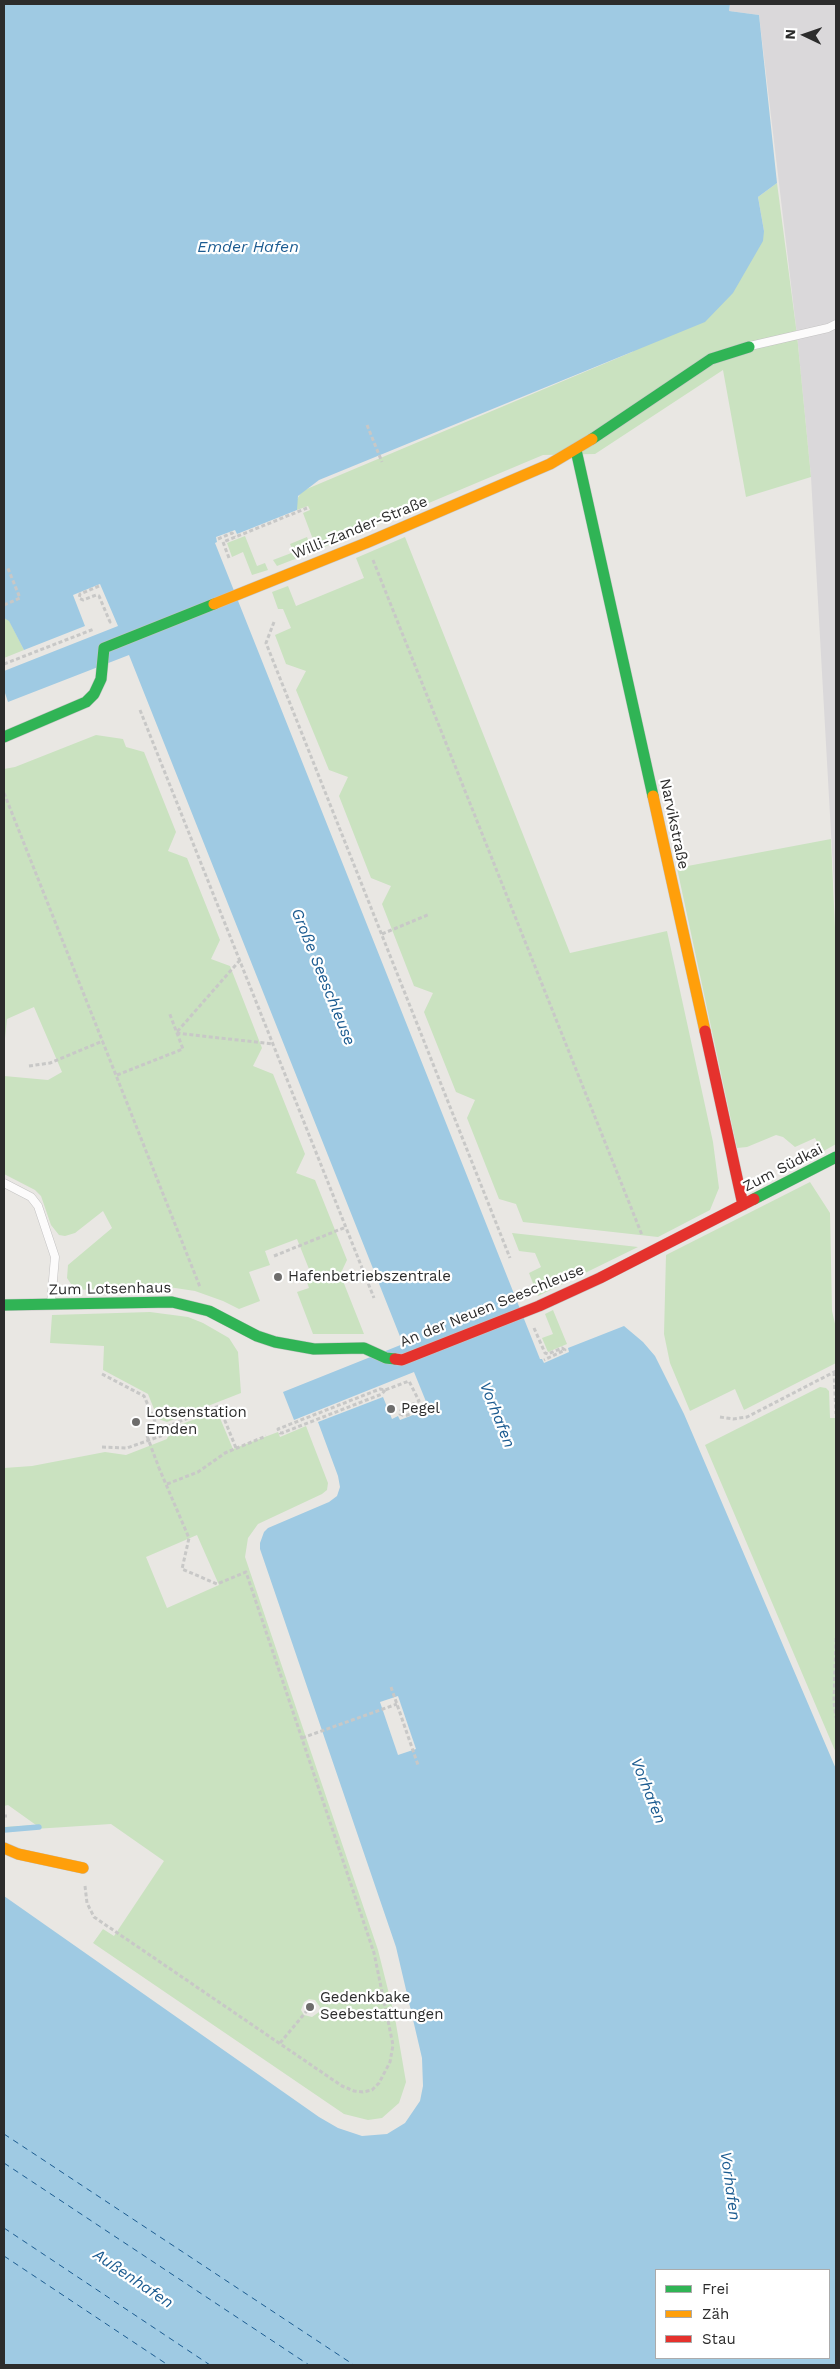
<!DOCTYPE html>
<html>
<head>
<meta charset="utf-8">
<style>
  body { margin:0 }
  #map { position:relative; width:840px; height:2369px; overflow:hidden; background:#e9e7e3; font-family:"Work Sans",sans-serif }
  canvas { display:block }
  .frame { position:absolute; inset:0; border:5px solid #2c2c2c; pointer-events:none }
  .legend { position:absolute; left:655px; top:2269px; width:175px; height:90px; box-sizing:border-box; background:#fff; border:1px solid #ababab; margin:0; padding:6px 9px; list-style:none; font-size:15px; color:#2c2c2c }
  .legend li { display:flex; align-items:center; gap:10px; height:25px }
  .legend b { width:25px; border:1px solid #ababab }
  .north { position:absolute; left:780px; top:10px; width:50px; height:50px; -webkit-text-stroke:4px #fff; paint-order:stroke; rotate:273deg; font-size:14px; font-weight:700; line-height:20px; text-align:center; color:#2c2c2c }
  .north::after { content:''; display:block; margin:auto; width:18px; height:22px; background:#2c2c2c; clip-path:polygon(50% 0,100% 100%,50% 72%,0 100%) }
</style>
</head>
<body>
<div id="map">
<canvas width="840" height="2369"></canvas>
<div class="frame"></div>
<ul class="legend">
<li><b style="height:6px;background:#30b455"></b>Frei</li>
<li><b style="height:6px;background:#ff9f0a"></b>Zäh</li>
<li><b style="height:6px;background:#e5322d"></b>Stau</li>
</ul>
<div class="north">N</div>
</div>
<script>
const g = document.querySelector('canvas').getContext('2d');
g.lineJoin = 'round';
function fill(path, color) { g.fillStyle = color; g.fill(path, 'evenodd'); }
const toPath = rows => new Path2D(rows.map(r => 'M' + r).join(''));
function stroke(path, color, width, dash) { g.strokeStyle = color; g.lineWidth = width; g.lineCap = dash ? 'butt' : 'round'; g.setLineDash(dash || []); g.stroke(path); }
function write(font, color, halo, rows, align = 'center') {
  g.font = font + ' "Work Sans",sans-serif'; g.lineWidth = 4.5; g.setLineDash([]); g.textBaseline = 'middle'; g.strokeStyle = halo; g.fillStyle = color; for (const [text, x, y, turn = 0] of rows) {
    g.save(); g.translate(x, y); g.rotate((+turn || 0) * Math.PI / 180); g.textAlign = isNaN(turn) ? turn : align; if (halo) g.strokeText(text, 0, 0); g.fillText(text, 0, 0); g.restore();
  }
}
fill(toPath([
  [730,4,836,4,836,922,811,477,797,335,759,15,729,11]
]), '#dad8da');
fill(toPath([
  [777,183,797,335,811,477,746,497,723,370,595,454,543,455,317,550,303,513,310,510,308,506,297,510,296,501,302,491,632,352,764,231,758,197],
  [245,536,257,566,265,563,268,570,252,575,243,552,232,557,227,543],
  [307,537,313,552,277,566,273,560,294,552,290,544],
  [405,537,570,953,667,931,713,1142,719,1188,710,1210,658,1237,523,1222,516,1204,499,1199,467,1118,475,1100,456,1092,424,1012,433,993,414,986,382,904,391,886,371,878,339,796,348,777,329,770,296,690,306,671,286,664,275,635,291,628,283,609,278,609,272,592,288,586,296,606,364,578,356,558],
  [4,618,9,620,24,650,4,658],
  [96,735,123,739,126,747,144,752,176,832,168,851,187,858,220,940,211,959,230,966,262,1048,253,1066,273,1074,305,1154,296,1173,315,1180,347,1260,338,1279,343,1281,364,1334,313,1334,297,1292,309,1288,307,1282,313,1279,297,1239,265,1251,270,1265,249,1272,260,1301,239,1309,223,1301,195,1291,162,1286,78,1290,73,1287,67,1278,68,1265,112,1228,103,1211,75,1233,65,1236,59,1235,51,1225,41,1196,35,1190,4,1174,4,1076,48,1080,62,1072,34,1007,7,1019,4,1048,4,769,15,767],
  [831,839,836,950,836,1144,822,1152,815,1138,795,1147,783,1137,776,1135,747,1147,737,1148,677,868],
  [810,1182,830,1213,832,1311,836,1328,836,1363,744,1410,735,1389,690,1411,670,1363,664,1334,666,1255],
  [512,1233,638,1247,538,1296,529,1273,541,1267,535,1253,519,1251],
  [553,1310,567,1344,548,1352,542,1338,553,1334,545,1314],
  [150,1312,188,1317,203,1323,229,1338,238,1352,241,1393,167,1422,158,1419,148,1394,103,1370,104,1346,50,1343,52,1315],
  [820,1387,826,1388,829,1391,830,1418,836,1418,836,1753,705,1445],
  [217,1411,233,1449,278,1432,280,1437,306,1426,328,1483,327,1490,322,1494,258,1524,248,1538,245,1557,378,1950,395,2018,406,2082,399,2103,382,2118,368,2120,344,2114,93,1943,103,1929,114,1936,164,1861,111,1824,4,1831,4,1827,36,1825,8,1805,4,1806,4,1468,32,1466,105,1452,126,1455,167,1439,171,1428],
  [197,1535,219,1585,167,1608,146,1557],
  [309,1999,315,2000,320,2007,319,2012,312,2017,304,2015,301,2010,304,2002]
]), '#cae2c0');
fill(toPath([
  [4,4,730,4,729,11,759,15,777,183,758,197,764,231,763,241,733,293,705,322,319,480,298,496,297,510,237,534,235,530,216,537,217,542,215,543,540,1359,542,1359,544,1363,569,1352,568,1348,624,1326,643,1342,655,1356,684,1414,836,1769,836,2365,4,2365,4,1896,319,2117,338,2128,362,2136,387,2134,405,2123,420,2101,423,2086,422,2058,396,1947,260,1549,260,1543,264,1532,268,1528,329,1502,337,1496,340,1487,338,1476,318,1422,383,1397,392,1419,398,1416,400,1420,426,1410,425,1405,427,1404,414,1372,294,1420,283,1392,403,1344,129,655,8,702,4,690,4,671,118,626,100,584,73,595,85,626,24,650,9,621,4,618],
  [656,2270,829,2270,829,2358,656,2358]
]), '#9fcae3');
fill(toPath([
  [398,1696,416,1749,398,1755,380,1702]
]), '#e9e7e3');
stroke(toPath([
  [4,1830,39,1827]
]), '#9fcae3', 5.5);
stroke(toPath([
  [4,2134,354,2365],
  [4,2163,309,2365],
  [4,2228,210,2365],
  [4,2256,168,2365]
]), '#1c5c91', 1, [6, 5]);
const lane = toPath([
  [750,346,828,328,836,324],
  [4,1183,31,1197,38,1206,55,1257,51,1303]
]);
const fast = toPath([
  [592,439,711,359,749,347],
  [576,450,653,796],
  [4,737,86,702,94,694,101,679,104,648,214,604],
  [754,1199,836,1157],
  [4,1305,172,1302,209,1311,257,1336,275,1342,314,1349,364,1348,386,1358,395,1359]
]);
const slow = toPath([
  [214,604,366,543,550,464,592,439],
  [653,796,705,1031],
  [4,1848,18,1854,83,1868]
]);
const jam = toPath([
  [705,1031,743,1205],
  [395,1359,402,1360,539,1306,600,1278,754,1199]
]);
stroke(lane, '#c4c3c3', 9);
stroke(fast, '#c4c3c3', 12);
stroke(slow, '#c4c3c3', 12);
stroke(jam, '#c4c3c3', 12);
stroke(toPath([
  [367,425,382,462],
  [218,539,232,533,235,537],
  [229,558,223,542,307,508],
  [373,560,642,1235],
  [99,586,80,594,79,598,83,600,96,595,99,596,110,622,107,623],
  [4,605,20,598,7,566],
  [274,622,266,643,510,1258],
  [4,664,94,629],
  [140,710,374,1298],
  [4,793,200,1287],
  [382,934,430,914],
  [240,960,176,1033,273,1044],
  [29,1066,50,1063,103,1041],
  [117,1075,183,1049,169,1012],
  [274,1256,346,1227],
  [534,1328,545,1353,548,1354,562,1348,565,1350,544,1360],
  [834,1372,836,1414],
  [102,1374,144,1396,157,1426,164,1431],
  [385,1390,382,1394,282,1433,280,1433,278,1429,380,1389,385,1390,409,1381,419,1401,401,1410,400,1414,405,1416,425,1408],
  [720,1417,733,1419,747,1417,836,1371],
  [102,1447,127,1448,161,1436,168,1426,219,1406,236,1448],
  [167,1484,198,1472,225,1453,266,1436],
  [836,1638,834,1702,836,1718],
  [391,1687,418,1765],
  [302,1738,397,1704],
  [4,1816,7,1816],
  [85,1886,87,1903,94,1917,342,2086,354,2091,363,2092,372,2090,379,2083,390,2062,393,2045,374,1953,246,1572,217,1584,182,1569,189,1538,159,1468],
  [280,2043,310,2007]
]), '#c8c8c7', 3, [4, 2.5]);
stroke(lane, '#fcfbfb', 8);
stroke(fast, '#30b455', 11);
stroke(slow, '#ff9f0a', 11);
stroke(jam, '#e5322d', 11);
stroke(toPath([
  [147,1436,159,1468]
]), '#c8c8c7', 3, [4, 2.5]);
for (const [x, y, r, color] of [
  [278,1277,5,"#6e6d6c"],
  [391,1409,5,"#6e6d6c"],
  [136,1422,5,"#6e6d6c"],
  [310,2007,5,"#6e6d6c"]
]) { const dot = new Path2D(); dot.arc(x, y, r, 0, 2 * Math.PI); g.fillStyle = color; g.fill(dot); stroke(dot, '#fff', 2); }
write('15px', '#2c2c2c', '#fff', [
  ["Willi-Zander-Straße",360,528,-22],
  ["Narvikstraße",674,824,78],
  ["Zum Südkai",783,1168,-27],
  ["Zum Lotsenhaus",110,1289,-1],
  ["An der Neuen Seeschleuse",492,1306,-22]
]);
write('15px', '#2c2c2c', '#fff', [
  ["Hafenbetriebszentrale",288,1277],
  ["Pegel",401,1409],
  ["Lotsenstation",146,1413],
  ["Emden",146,1430],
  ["Gedenkbake",320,1998],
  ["Seebestattungen",320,2015]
], 'left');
write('italic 16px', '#1c5c91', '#fff', [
  ["Emder Hafen",248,247],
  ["Große Seeschleuse",323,977,68],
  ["Vorhafen",497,1415,68],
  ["Vorhafen",648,1791,68],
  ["Vorhafen",730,2186,82],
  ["Außenhafen",133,2279,34]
]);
</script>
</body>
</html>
